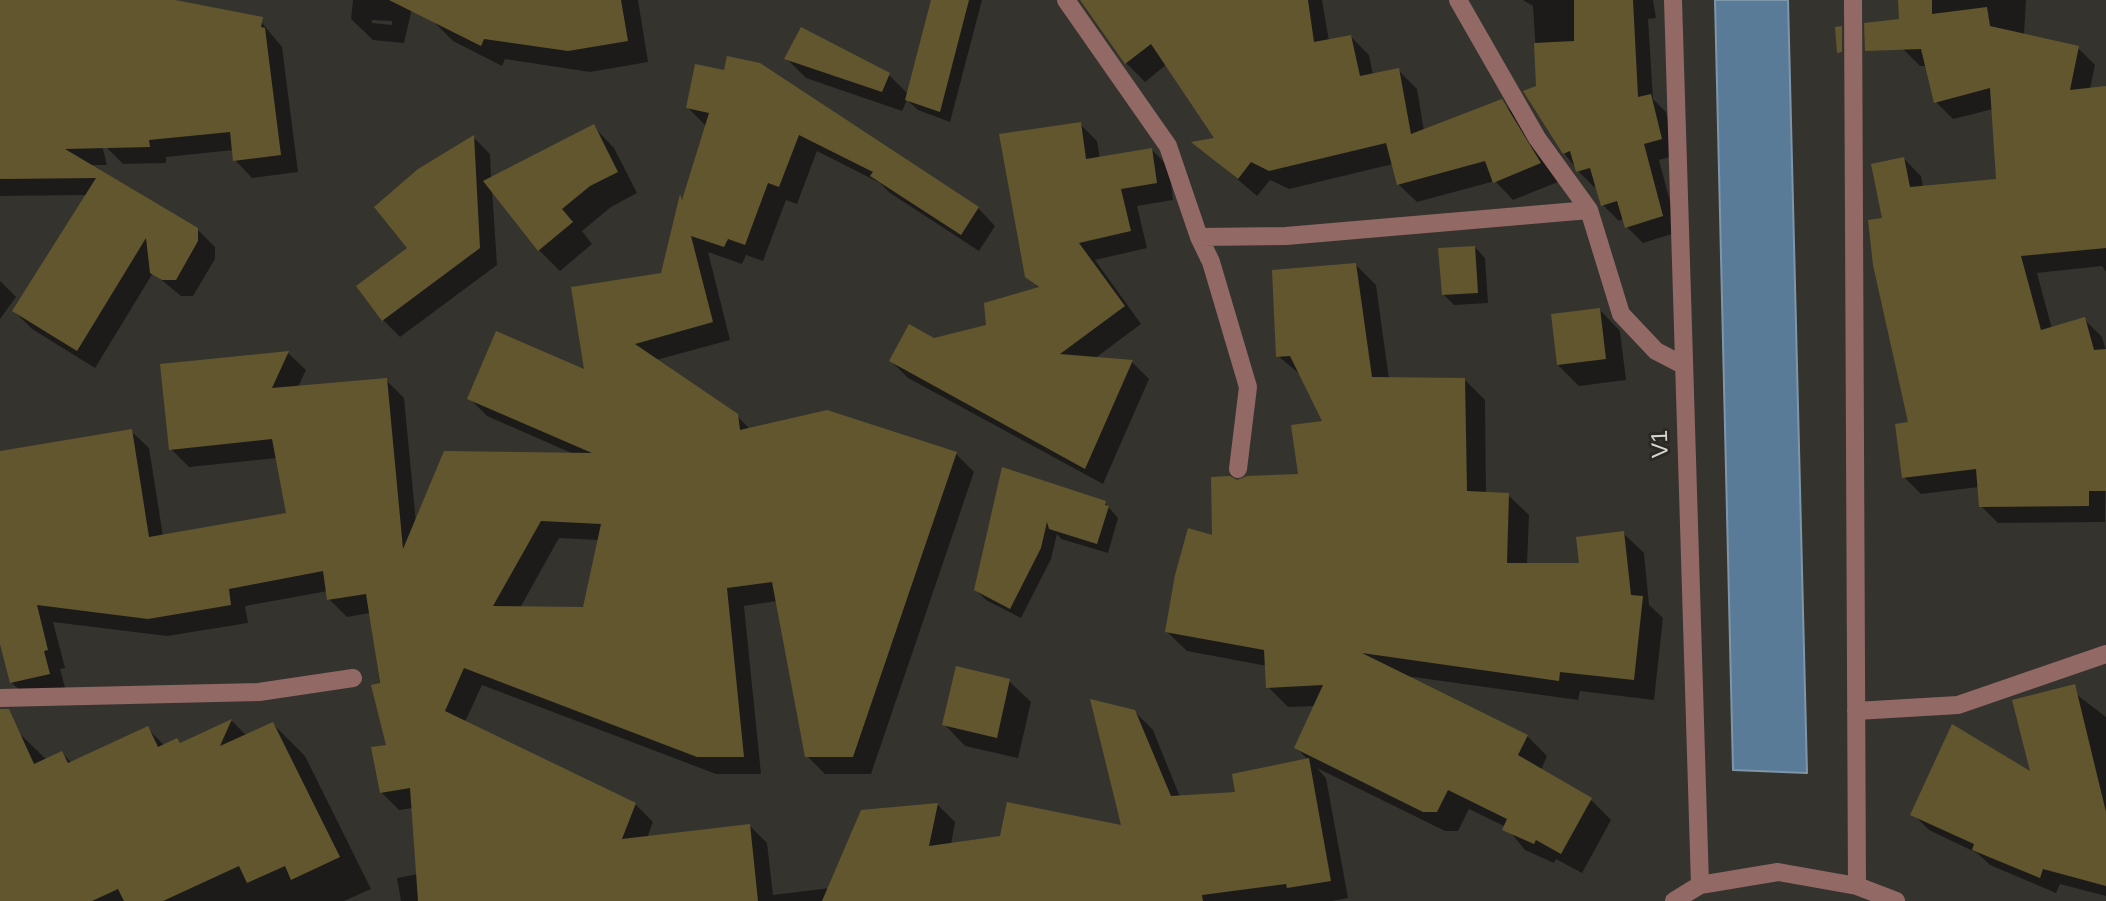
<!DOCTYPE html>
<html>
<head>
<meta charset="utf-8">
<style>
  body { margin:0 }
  canvas { display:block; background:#35332e }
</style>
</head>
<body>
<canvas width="2106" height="901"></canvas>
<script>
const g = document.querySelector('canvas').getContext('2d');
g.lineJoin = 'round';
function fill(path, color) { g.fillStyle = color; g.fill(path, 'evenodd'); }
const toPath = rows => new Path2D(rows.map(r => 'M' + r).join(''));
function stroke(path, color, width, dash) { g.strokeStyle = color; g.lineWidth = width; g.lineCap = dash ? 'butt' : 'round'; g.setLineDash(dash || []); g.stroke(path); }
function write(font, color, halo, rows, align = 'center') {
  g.font = font + ' Arial,sans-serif'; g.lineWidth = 6; g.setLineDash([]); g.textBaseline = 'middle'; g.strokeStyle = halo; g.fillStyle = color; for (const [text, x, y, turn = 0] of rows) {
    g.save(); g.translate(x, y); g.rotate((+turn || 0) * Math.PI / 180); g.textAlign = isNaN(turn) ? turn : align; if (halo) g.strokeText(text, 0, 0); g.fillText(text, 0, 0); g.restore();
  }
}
const water = toPath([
  [1715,0,1788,0,1807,773,1733,770,1715,0]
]);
fill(water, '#597b98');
stroke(water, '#7e96a9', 2);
fill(toPath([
  [17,0,65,0,107,165,90,165,197,229,215,247,215,259,193,296,181,296,153,273,95,368,32,329,14,311,87,195,0,196,0,8],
  [107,0,166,0,258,18,282,47,298,172,252,178,235,160,234,150,166,157,166,163,123,164,106,147],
  [353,0,414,0,404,43,373,40,351,19],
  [372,20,392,21,392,25,372,23],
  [442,0,638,0,648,62,590,72,505,59,502,66,453,41,432,20],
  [933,0,982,0,950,122,918,110,907,100,902,111,806,78,786,58,801,29,889,75,908,94],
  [1082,0,1322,0,1329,41,1351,37,1369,55,1373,75,1398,70,1417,89,1424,131,1501,101,1520,120,1558,182,1513,200,1495,181,1417,202,1398,184,1393,164,1289,189,1270,180,1257,196,1195,143,1217,139,1167,64,1145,82,1126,63],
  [1523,0,1653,0,1656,18,1648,19,1653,99,1666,112,1677,155,1659,160,1678,232,1643,243,1627,227,1624,219,1619,221,1603,205,1597,186,1594,187,1578,171,1564,153,1538,87,1533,6],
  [1900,0,2026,0,2024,35,2078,48,2095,65,2090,89,2106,87,2106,272,2102,266,2037,273,2052,329,2084,319,2102,337,2106,351,2105,522,1998,523,1981,506,1979,487,1921,494,1904,477,1910,423,1884,220,1904,159,1921,176,1923,187,1998,181,1993,109,1953,119,1936,102,1927,66,1920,66,1903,49],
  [696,66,978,208,995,226,979,251,890,193,880,183,817,151,797,204,786,200,763,261,746,255,742,264,708,252,730,340,656,360,736,415,751,430,956,454,974,472,871,774,825,774,807,756,777,601,744,606,761,774,716,774,482,685,465,722,635,804,653,822,647,838,750,826,767,843,773,895,830,888,862,812,938,805,955,822,951,845,1123,827,1134,711,1153,730,1180,797,1238,794,1308,760,1296,747,1315,706,1288,707,1268,687,1267,666,1187,651,1166,631,1214,537,1237,482,1300,475,1324,422,1302,376,1278,356,1356,265,1376,285,1389,379,1465,380,1485,400,1486,494,1508,495,1529,515,1527,564,1581,564,1623,533,1644,553,1649,605,1663,618,1654,700,1580,691,1578,700,1406,676,1527,736,1547,756,1541,770,1591,800,1611,820,1582,873,1556,859,1554,863,1525,850,1506,827,1469,809,1458,831,1445,831,1317,768,1326,778,1348,898,1332,901,401,901,397,878,418,874,413,808,399,810,381,792,388,746,370,613,347,617,329,599,328,591,245,606,248,623,167,636,53,622,65,668,60,669,66,691,30,700,12,683,0,637,0,451,131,431,149,448,163,536,288,514,277,458,189,467,171,449,162,366,288,353,306,370,298,387,386,380,404,398,416,523,576,455,487,416,469,398,587,372,662,274,681,198,684,200,706,126,688,108],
  [559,538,599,540,584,609,520,608],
  [1080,124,1097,141,1100,159,1152,150,1169,167,1173,200,1137,206,1147,248,1095,260,1141,324,1094,359,1132,362,1149,379,1103,484,908,378,891,361,934,340,988,326,1039,288,1027,276],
  [593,126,614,148,637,193,611,207,582,231,592,244,560,271,539,250,492,189,497,265,400,337,383,320,410,248,473,137,490,154,491,179],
  [1475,247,1485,258,1488,303,1454,305,1443,294],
  [0,281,16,297,0,319],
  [1599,309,1620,331,1626,380,1579,386,1558,365],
  [1004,469,1105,503,1118,518,1108,553,1061,539,1057,534,1051,559,1021,618,986,600,976,590],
  [1009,681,1031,702,1018,758,965,746,944,724],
  [2068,688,2106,717,2106,896,2060,884,2056,893,1990,865,1977,853,1929,830,1913,814,2032,774],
  [0,720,16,730,47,760,62,753,72,763,147,728,165,746,177,740,181,744,232,721,247,736,273,724,305,756,371,889,344,901,0,901]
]), '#0007');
fill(toPath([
  [0,0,175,0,263,17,261,27,265,28,281,155,233,161,230,132,149,140,150,147,65,149,198,228,198,241,176,280,162,280,150,273,146,238,77,351,12,311,96,178,0,179],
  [389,0,621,0,628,41,568,51,484,39,481,46],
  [931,0,969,0,940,112,905,100],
  [1080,0,1308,0,1314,42,1351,35,1360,76,1399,68,1411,134,1502,99,1541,163,1493,183,1485,161,1397,185,1386,143,1269,171,1251,162,1238,179,1191,142,1214,138,1151,44,1125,64],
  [1574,0,1633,0,1638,97,1651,94,1662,139,1644,144,1663,216,1625,228,1617,201,1601,206,1590,168,1576,172,1570,151,1563,154,1523,91,1536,86,1534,43,1574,41],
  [1898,0,1932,0,1932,14,1987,7,1990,26,2079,46,2070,90,2106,86,2106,248,2021,256,2041,330,2085,317,2094,350,2106,349,2106,491,2089,491,2089,506,1979,507,1976,469,1902,478,1895,424,1908,422,1873,265,1868,220,1882,218,1871,164,1904,157,1910,187,1996,179,1990,88,1934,103,1921,49,1865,51,1864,23,1899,19],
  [1842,26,1842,52,1837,53,1835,27],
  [801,27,890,73,882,92,784,59],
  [727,56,760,63,979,207,961,235,870,176,873,172,799,135,779,187,768,183,745,245,728,239,724,247,691,236,713,322,635,344,738,414,740,430,827,410,957,452,853,757,805,757,772,582,727,588,744,757,697,757,464,668,445,711,636,803,622,839,750,824,758,901,418,901,410,788,380,793,371,747,386,745,371,685,380,683,366,594,327,600,323,571,229,589,231,605,148,619,37,605,48,650,44,651,50,674,10,683,0,644,0,451,132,429,149,537,286,513,272,439,169,450,160,364,289,351,272,388,387,378,403,549,444,451,592,453,467,399,496,331,584,369,571,287,661,273,680,194,682,200,709,113,686,108,695,64,724,70],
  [541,521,601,524,583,607,493,606],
  [1081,122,1086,159,1152,148,1157,183,1121,189,1131,231,1079,243,1125,306,1060,354,1133,360,1085,469,889,361,909,324,934,338,986,325,984,303,1039,287,1025,277,999,134],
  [594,124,618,172,590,186,562,209,573,222,538,251,483,181],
  [474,135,480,248,382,321,356,286,407,248,374,207,418,169],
  [1475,246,1478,293,1442,295,1438,248],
  [1356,263,1372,377,1465,378,1467,491,1509,493,1507,563,1579,563,1576,537,1624,531,1631,595,1643,596,1634,680,1560,672,1559,681,1362,653,1528,735,1518,755,1592,798,1561,854,1536,840,1534,844,1502,830,1507,819,1448,790,1437,812,1423,812,1294,748,1323,685,1266,688,1264,650,1165,632,1175,575,1188,528,1212,535,1211,477,1230,476,1237,480,1247,476,1298,474,1291,425,1322,421,1290,356,1276,357,1272,270],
  [1600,308,1606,359,1557,365,1551,314],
  [1002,467,1106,501,1105,505,1109,506,1097,544,1049,529,1047,522,1041,548,1010,609,974,590],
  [956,666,1010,679,997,738,942,725],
  [2075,684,2106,812,2106,886,2043,869,2040,878,1972,850,1974,844,1910,815,1952,724,2030,771,2012,700],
  [1090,699,1135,710,1171,796,1235,792,1232,774,1309,758,1331,881,1287,888,1286,884,1202,895,1203,901,822,901,861,810,938,803,929,846,1000,836,1007,802,1121,825],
  [0,709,9,709,34,764,62,751,68,763,148,726,158,747,177,738,180,743,232,719,220,746,273,722,340,857,291,880,285,866,247,883,239,866,163,901,124,901,118,889,92,901,0,901]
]), '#61562e');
stroke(toPath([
  [1066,0,1168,146,1199,237,1211,262,1248,387,1238,469],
  [1458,0,1537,138,1589,210,1621,314,1656,351,1683,365],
  [1673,0,1700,885],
  [1853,0,1857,886],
  [1199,237,1286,236,1589,210],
  [0,698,259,692,353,678],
  [1856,711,1958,705,2106,654],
  [1674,901,1700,885,1778,872,1857,886,1896,901]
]), '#936966', 18);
write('23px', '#d6d5d1', '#2b2924', [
  ["V1",1661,444,-92]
]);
</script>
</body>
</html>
